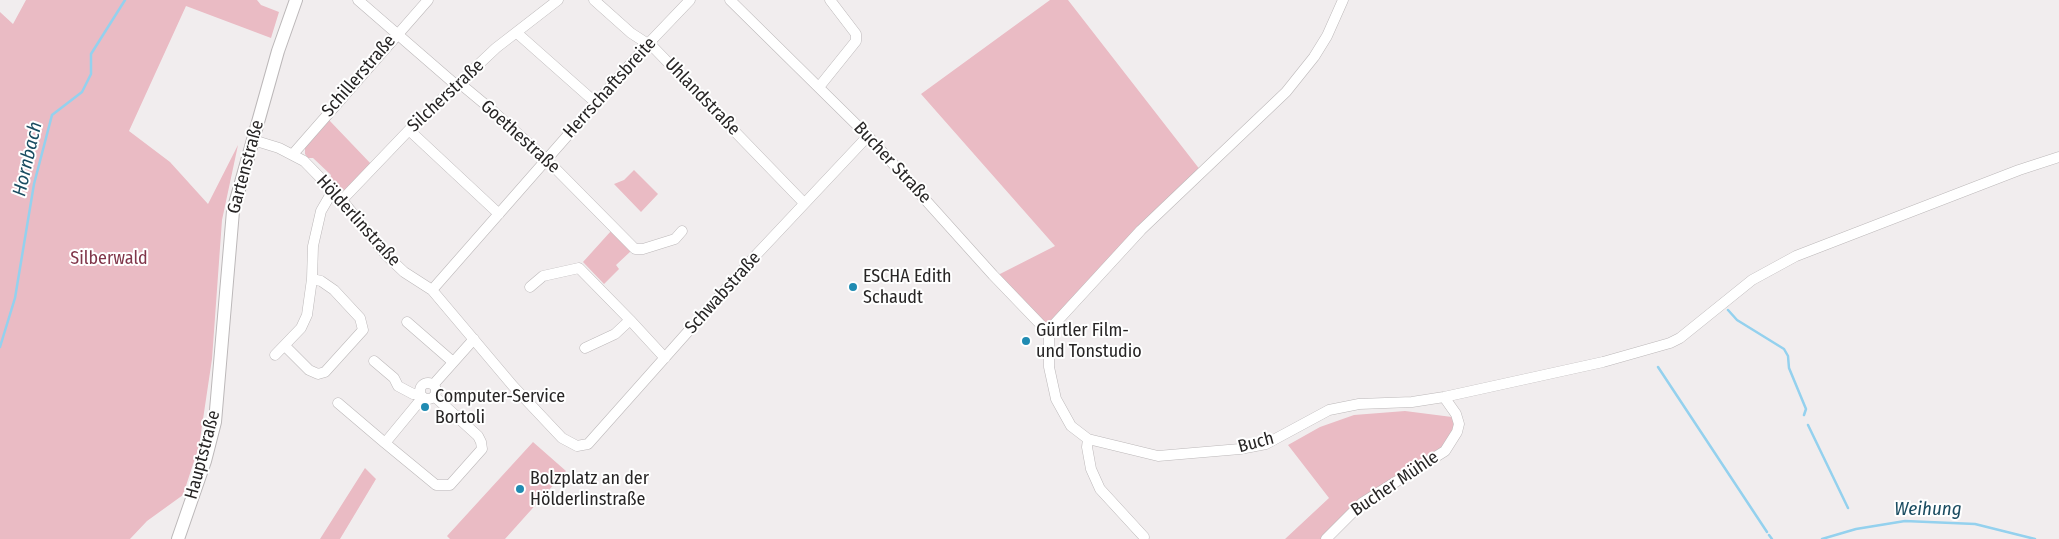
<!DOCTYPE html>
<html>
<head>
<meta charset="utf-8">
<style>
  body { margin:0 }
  canvas { display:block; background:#f1edee }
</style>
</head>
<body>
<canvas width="2059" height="539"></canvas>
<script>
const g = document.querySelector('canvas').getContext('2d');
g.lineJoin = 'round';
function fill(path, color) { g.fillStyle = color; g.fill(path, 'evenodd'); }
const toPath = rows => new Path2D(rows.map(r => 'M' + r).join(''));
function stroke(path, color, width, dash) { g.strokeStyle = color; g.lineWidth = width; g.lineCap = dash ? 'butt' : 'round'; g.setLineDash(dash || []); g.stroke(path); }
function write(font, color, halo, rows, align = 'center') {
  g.font = font + ' "Fira Sans Condensed",sans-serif'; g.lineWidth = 4; g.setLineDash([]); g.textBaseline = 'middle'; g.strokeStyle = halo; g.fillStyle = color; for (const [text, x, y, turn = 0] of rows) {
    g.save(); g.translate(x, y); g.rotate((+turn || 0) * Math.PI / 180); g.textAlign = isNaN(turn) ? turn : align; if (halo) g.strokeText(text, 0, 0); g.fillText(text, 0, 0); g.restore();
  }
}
fill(toPath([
  [26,0,257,0,261,5,279,12,271,38,186,6,129,131,170,162,208,204,238,145,222,220,212,359,199,446,183,495,147,521,130,539,0,539,0,12,13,24],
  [1050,0,1068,0,1201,171,1054,324,1046,325,996,276,1055,246,921,94],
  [329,120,372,165,345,190,338,189,330,181,331,175,313,158,308,158,305,154,305,147],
  [634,170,658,194,641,212,614,184,624,180],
  [611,231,631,251,616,265,619,269,604,284,583,262],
  [1405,411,1452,417,1456,426,1446,445,1322,539,1285,539,1329,498,1288,445,1320,427,1354,415],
  [533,442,566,471,505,539,450,539,447,536],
  [365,468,376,479,340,539,320,539]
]), '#eabbc4');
stroke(toPath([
  [1728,310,1737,320,1784,349,1788,356,1789,368,1806,409,1804,415],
  [0,347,15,298,34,184,52,115,82,92,91,74,91,54,125,0],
  [1658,367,1767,532],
  [1808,425,1848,508],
  [1769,535,1772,539],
  [1822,539,1856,529,1905,521,1975,524,2035,539]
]), '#94d1ee', 2.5);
const minor = toPath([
  [358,0,456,85,463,86,493,111,547,160,635,249,643,249,675,239,682,231],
  [594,0,631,33,654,48,804,203],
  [730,0,868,136,993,275,1042,326,1049,330],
  [517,33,596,103],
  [819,87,856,41,856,34,830,0],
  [409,130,499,214],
  [253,140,279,148,304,161,342,200,386,255,404,272,432,290,513,386,562,438,577,446,588,444,757,254,868,136],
  [293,154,428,0],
  [342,200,409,130,496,48,558,0],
  [530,287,543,276,579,268,630,320],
  [432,290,647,45,690,0],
  [407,322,453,362],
  [1049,330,1049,367,1056,399,1071,426,1088,439,1158,456,1240,449,1266,444,1329,410,1359,404,1412,402,1444,397,1603,362,1670,343,1680,338,1752,280,1796,256,2019,170,2059,157],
  [1049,330,1141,230,1286,92,1314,57,1327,36,1343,0],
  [285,346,309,370,318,374,325,372,363,330,360,318,334,290,321,281,312,279],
  [585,348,615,334,630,320,665,358],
  [275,355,301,328,307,315,312,279,313,246,321,211,332,192],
  [374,361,394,378,398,386,413,394,420,393],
  '420 391a8 8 0 1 1 16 0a8 8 0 1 1-16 0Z',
  [433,385,474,339],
  [338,403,385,443,423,397],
  [1088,439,1087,447,1091,469,1100,489,1144,537],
  [385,443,436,485,450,485,482,449,481,442,478,436,434,396],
  [1326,539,1362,503,1445,451,1457,432,1459,424,1456,414,1444,397]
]);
const major = toPath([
  [178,539,205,461,215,422,233,211,278,51,296,0]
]);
stroke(minor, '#bcb8b9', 11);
stroke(major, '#bcb8b9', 14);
stroke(minor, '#fff', 10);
stroke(major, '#fff', 12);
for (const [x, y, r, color] of [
  [853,287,5,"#208bb2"],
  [1026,341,5,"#208bb2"],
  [425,407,5,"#208bb2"],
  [520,489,5,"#208bb2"]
]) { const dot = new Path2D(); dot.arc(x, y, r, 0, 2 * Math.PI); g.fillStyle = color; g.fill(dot); stroke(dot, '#fff', 2); }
write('18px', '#272525', '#fff', [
  ["Schillerstraße",359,76,-49],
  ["Herrschaftsbreite",610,88,-48],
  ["Silcherstraße",446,96,-43],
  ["Uhlandstraße",702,97,46],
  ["Goethestraße",520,137,42],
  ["Bucher Straße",892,163,47],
  ["Gartenstraße",246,167,-75],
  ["Hölderlinstraße",358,221,48],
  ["Schwabstraße",723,293,-48],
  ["Buch",1256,443,-15],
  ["Hauptstraße",203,455,-75],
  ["Bucher Mühle",1395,484,-34]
]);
write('18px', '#80364a', '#fff', [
  ["Silberwald",109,259]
]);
write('18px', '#272525', '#fff', [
  ["ESCHA Edith",863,277],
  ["Schaudt",863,298],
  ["Gürtler Film-",1036,331],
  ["und Tonstudio",1036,352],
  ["Computer-Service",435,397],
  ["Bortoli",435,418],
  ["Bolzplatz an der",530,479],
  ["Hölderlinstraße",530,500]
], 'left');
write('italic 19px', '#1a4c61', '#fff', [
  ["Hornbach",28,159,-77],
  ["Weihung",1928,510]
]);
</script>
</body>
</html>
